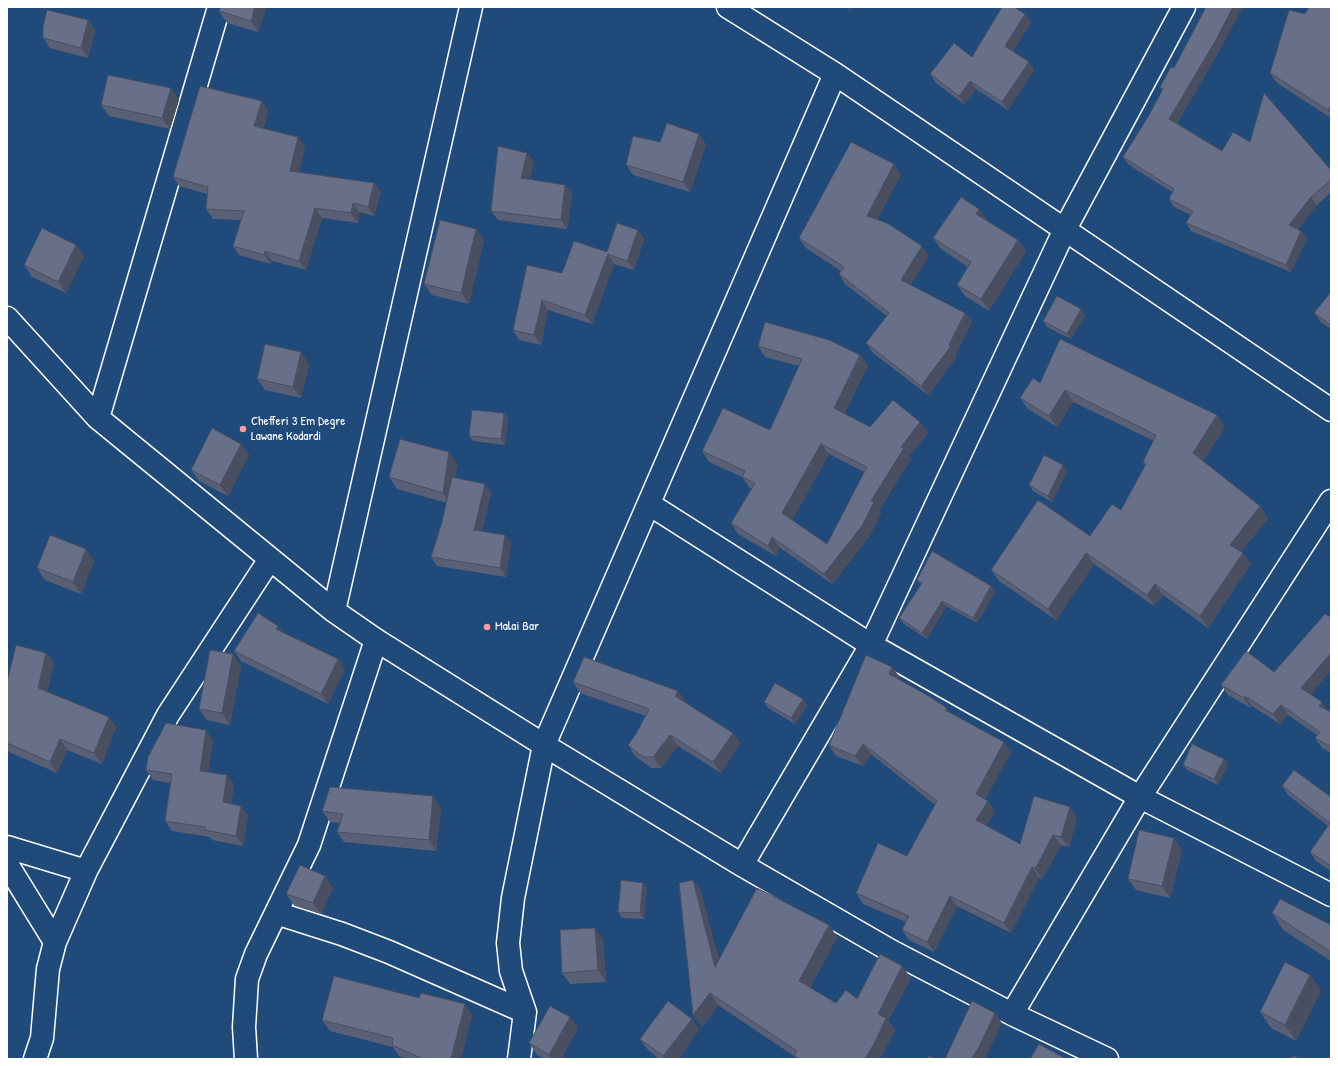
<!DOCTYPE html>
<html>
<head>
<meta charset="utf-8">
<style>
  body { margin:0 }
  #map { position:relative; width:1338px; height:1066px; overflow:hidden; background:#1f4a7a; font-family:"Patrick Hand",sans-serif }
  canvas { display:block }
  .frame { position:absolute; inset:0; border:8px solid #fff; pointer-events:none }
</style>
</head>
<body>
<div id="map">
<canvas width="1338" height="1066"></canvas>
<div class="frame"></div>
</div>
<script>
const g = document.querySelector('canvas').getContext('2d');
g.lineJoin = 'round';
const toPath = rows => new Path2D(rows.map(r => 'M' + r).join(''));
function stroke(path, color, width, dash) { g.strokeStyle = color; g.lineWidth = width; g.lineCap = dash ? 'butt' : 'round'; g.setLineDash(dash || []); g.stroke(path); }
function fill(path, color) { g.fillStyle = color; g.fill(path, 'evenodd'); }
function write(font, color, halo, rows, align = 'center') {
  g.font = font + ' "Patrick Hand",sans-serif'; g.lineWidth = 3; g.setLineDash([]); g.textBaseline = 'middle'; g.strokeStyle = halo; g.fillStyle = color; for (const [text, x, y, turn = 0] of rows) {
    g.save(); g.translate(x, y); g.rotate((+turn || 0) * Math.PI / 180); g.textAlign = isNaN(turn) ? turn : align; if (halo) g.strokeText(text, 0, 0); g.fillText(text, 0, 0); g.restore();
  }
}
const street = toPath([
  [728,7,835,74,1331,410],
  [7,318,98,418,334,611,376,640,544,745,742,865,891,951,1012,1014,1107,1059],
  [98,418,219,7],
  [649,504,871,645,1140,797,1331,895],
  [334,611,471,7],
  [7,847,86,871],
  [7,864,55,942],
  [742,865,871,645,1065,229,1184,7],
  [276,913,342,934,389,952,525,1012],
  [1012,1014,1140,797,1331,501],
  [35,1059,42,1038,48,969,55,942,86,871,168,715,270,559],
  [246,1059,244,1027,247,979,256,954,309,845,376,640],
  [519,1059,525,1012,511,971,508,943,513,898,544,745,835,74]
]);
stroke(street, '#fff', 25);
stroke(street, '#1f4a7a', 22);
fill(toPath([
  [221,7,266,7,258,32,227,23,219,11],
  [1331,7,1331,118,1277,83,1270,73,1305,14],
  [88,20,95,30,88,58,50,48,43,38],
  [1031,22,1013,51,1029,62,1034,70,1008,110,976,89,964,104,936,83,930,74,972,57],
  [1221,48,1177,123,1222,151,1250,142,1331,170,1331,192,1317,205,1298,229,1307,238,1291,272,1191,231,1186,223,1191,215,1174,207,1169,199,1172,192,1129,165,1123,157,1148,117,1162,90,1160,87,1174,68],
  [179,100,170,129,109,116,101,105],
  [268,110,263,129,305,147,299,172,374,183,381,192,374,216,359,212,358,223,322,218,306,270,272,261,271,264,239,255,233,246,241,220,213,219,206,209,207,194,179,186,173,177],
  [660,142,706,144,690,192,633,175,626,165],
  [527,153,534,162,529,179,565,185,572,194,567,229,498,220,491,211],
  [901,174,877,220,929,256,910,285,965,313,972,322,956,354,957,356,928,395,873,353,866,343,887,316,845,284,839,274,841,271,806,248,799,238],
  [979,209,987,220,987,221,1018,240,1026,251,989,311,965,296,957,285,968,267,941,249,933,238],
  [476,229,484,240,469,304,432,295,424,284],
  [638,230,644,239,634,270,614,264,592,324,548,310,541,345,519,340,513,330,562,273,607,252],
  [76,245,84,256,66,293,32,277,24,265],
  [1331,292,1331,329,1321,322,1314,313],
  [1081,309,1085,315,1071,339,1047,327,1043,321],
  [758,346,860,355,868,365,844,414,870,427,920,422,928,433,909,456,911,459,879,510,881,513,869,537,832,584,779,547,776,556,738,534,731,523,752,489,749,487,742,477,709,462,702,451,770,430,799,366,765,357],
  [829,454,864,472,827,544,792,520],
  [309,364,301,398,265,390,257,379],
  [1040,383,1217,415,1225,427,1203,461,1260,506,1268,518,1241,552,1251,564,1208,628,1163,595,1154,606,1094,564,1056,620,999,581,991,570,1090,536,1121,510,1145,465,1143,462,1154,441,1073,402,1057,427,1028,409,1020,398],
  [504,413,508,419,505,445,473,441,469,436],
  [241,444,249,455,228,496,199,481,191,470],
  [449,452,457,464,455,478,485,484,491,493,482,531,511,543,506,577,437,566,431,557,442,522,447,503,397,489,389,477],
  [1067,471,1052,502,1033,491,1029,485],
  [86,549,94,561,81,594,45,580,37,568],
  [917,580,995,592,977,623,946,606,927,639,904,624,899,618,921,585],
  [234,651,338,659,345,669,328,704,241,661],
  [46,653,54,663,47,692,109,717,116,727,102,764,67,750,57,773,7,751,7,682],
  [233,654,241,666,230,725,207,720,199,709],
  [1274,672,1322,702,1327,710,1331,712,1331,753,1322,748,1315,738,1317,735,1288,715,1280,724,1252,706,1251,708,1228,695,1221,685],
  [900,677,899,679,1011,752,985,799,995,811,986,826,1020,844,1077,818,1069,847,1061,845,1042,879,1039,878,1011,933,957,906,934,952,909,940,902,930,906,922,863,904,856,893,907,856,935,805,871,754,863,766,836,756,829,745],
  [573,682,678,691,686,702,685,703,733,733,740,743,721,773,678,746,661,768,651,768,635,756,628,745,636,734,646,716,580,693],
  [764,702,807,705,795,724,768,708],
  [213,740,208,772,234,784,231,804,248,816,243,846,212,840,210,837,172,831,165,821,171,783,153,780,146,770],
  [1224,759,1228,764,1218,785,1187,770,1183,765],
  [1282,786,1331,797,1331,871,1316,861,1310,852,1328,826,1288,795],
  [441,807,436,851,344,842,337,832,340,823,330,822,322,811],
  [1174,838,1182,850,1170,898,1136,890,1128,879],
  [325,876,333,888,321,914,294,905,286,894],
  [693,880,701,892,719,960,829,925,837,937,810,988,836,1003,857,999,911,978,888,1021,895,1030,880,1059,797,1059,794,1056,718,1005,702,1027,693,1015],
  [647,888,644,919,622,918,618,912],
  [1272,913,1331,925,1331,961,1283,930],
  [603,939,606,982,570,984,562,973],
  [1310,975,1321,991,1296,1041,1271,1028,1260,1012],
  [472,1015,461,1059,406,1059,399,1056,393,1047,330,1031,322,1020],
  [578,1028,561,1059,545,1059,537,1055,529,1043],
  [699,1030,678,1059,659,1059,648,1050,640,1039]
]), '#596076');
fill(toPath([
  [255,7,266,7,258,32,251,21],
  [848,7,853,7,850,11],
  [1233,7,1243,7,1221,48,1175,126,1169,119],
  [1025,14,1031,22,1011,55,1005,46],
  [88,20,95,30,88,58,81,48],
  [1029,62,1034,70,1008,110,1002,102],
  [970,81,976,89,964,104,959,96],
  [171,88,179,100,170,129,162,118],
  [262,101,268,110,261,136,254,126],
  [1331,105,1331,115,1328,110],
  [699,134,706,144,690,192,683,182],
  [298,137,305,147,297,181,290,171],
  [527,153,534,162,528,187,521,178],
  [894,164,901,174,874,226,867,216],
  [374,183,381,192,374,216,368,207],
  [565,185,572,194,567,229,561,220],
  [1311,197,1317,205,1295,233,1289,225],
  [353,203,359,212,358,223,351,213],
  [315,208,322,218,306,270,299,261],
  [979,209,987,220,984,226,976,214],
  [476,229,484,240,469,304,461,293],
  [638,230,644,239,634,270,627,261],
  [1301,231,1307,238,1291,272,1286,265],
  [1018,240,1026,251,989,311,981,299],
  [76,245,84,256,66,293,58,282],
  [922,246,929,256,907,290,901,280],
  [265,251,272,261,271,264,264,255],
  [608,254,614,264,592,324,585,315],
  [542,300,548,310,541,345,534,335],
  [1081,309,1085,315,1071,339,1067,334],
  [965,313,972,322,956,354,957,356,928,395,921,386,949,345],
  [301,352,309,364,301,398,293,387],
  [860,355,868,365,841,419,834,408],
  [1065,390,1073,402,1057,427,1049,416],
  [504,413,508,419,505,445,501,439],
  [1217,415,1225,427,1200,465,1193,453],
  [920,422,928,433,909,456,911,459,879,510,881,513,869,537,832,584,824,574,871,501,901,447],
  [241,444,249,455,228,496,220,485],
  [821,444,829,454,790,524,782,513],
  [449,452,457,464,451,504,443,493],
  [1063,465,1067,471,1052,502,1048,496],
  [485,484,491,493,480,538,474,530],
  [1260,506,1268,518,1238,556,1230,545],
  [505,535,511,543,506,577,500,568],
  [772,537,779,547,776,556,768,546],
  [86,549,94,561,81,594,73,582],
  [1086,553,1094,564,1056,620,1048,609],
  [1243,553,1251,564,1208,628,1200,616],
  [1155,584,1163,595,1154,606,1147,595],
  [991,586,995,592,977,623,973,618],
  [942,601,946,606,927,639,922,633],
  [278,626,284,635,276,629],
  [46,653,54,663,45,699,38,688],
  [1331,653,1331,671,1308,698,1301,688],
  [233,654,241,666,230,725,222,713],
  [338,659,345,669,328,704,321,694],
  [892,667,900,677,896,684,889,674],
  [678,691,686,702,683,707,675,696],
  [1245,696,1252,706,1251,708,1244,698],
  [803,699,807,705,795,724,791,718],
  [1322,702,1329,712,1319,706],
  [1281,705,1288,715,1280,724,1273,714],
  [947,708,954,718,945,710],
  [109,717,116,727,102,764,94,753],
  [206,730,213,740,207,781,200,771],
  [733,733,740,743,721,773,713,762],
  [670,735,678,746,661,768,653,757],
  [60,739,67,750,57,773,50,762],
  [1004,742,1011,752,983,804,976,794],
  [863,744,871,754,863,766,855,756],
  [1224,759,1228,764,1218,785,1214,779],
  [227,775,234,784,230,812,223,802],
  [433,796,441,807,436,851,429,840],
  [988,801,995,811,984,831,976,820],
  [241,806,248,816,243,846,236,836],
  [1070,807,1077,818,1069,847,1061,837],
  [1053,835,1061,845,1042,879,1035,869],
  [1174,838,1182,850,1170,898,1162,886],
  [1331,861,1331,868,1329,865],
  [1032,867,1039,878,1011,933,1004,923],
  [325,876,333,888,321,914,313,903],
  [693,880,701,892,724,979,715,967],
  [643,883,647,888,644,919,640,913],
  [950,896,957,906,934,952,927,942],
  [829,925,837,937,807,993,799,981],
  [595,928,603,939,606,982,598,970],
  [902,966,911,978,888,1021,895,1030,880,1059,865,1059,878,1014],
  [1310,975,1321,991,1296,1041,1285,1025],
  [710,993,718,1005,702,1027,693,1015],
  [465,1004,472,1015,461,1059,451,1059],
  [995,1013,1002,1023,985,1059,971,1059],
  [570,1017,578,1028,561,1059,552,1059,549,1055],
  [692,1019,699,1030,678,1059,665,1059,663,1056]
]), '#494e60');
const building = toPath([
  [221,7,255,7,251,21,219,11,221,7],
  [1002,7,1014,7,1025,14,1005,46,1029,62,1002,102,970,81,959,96,930,74,954,43,972,57,1002,7],
  [1206,7,1233,7,1216,40,1169,119,1222,151,1233,132,1250,142,1264,93,1331,170,1331,180,1311,197,1289,225,1301,231,1286,265,1186,223,1193,211,1169,199,1174,189,1123,157,1148,117,1163,89,1160,87,1171,67,1174,68,1206,7],
  [1309,7,1331,7,1331,105,1328,110,1270,73,1289,10,1305,14,1309,7],
  [47,10,88,20,81,48,43,38,43,27,47,10],
  [108,75,171,88,162,118,101,105,108,75],
  [200,86,262,101,254,126,298,137,290,171,374,183,368,207,353,203,351,213,315,208,299,261,265,251,264,255,233,246,244,211,206,209,208,187,173,177,200,86],
  [667,123,699,134,683,182,626,165,633,136,660,142,667,123],
  [851,142,894,164,867,216,887,223,922,246,901,280,965,313,949,345,951,346,921,386,866,343,889,313,839,274,844,267,799,238,851,142],
  [498,146,527,153,521,178,565,185,561,220,491,211,498,146],
  [961,197,979,209,976,214,1018,240,981,299,957,285,971,262,933,238,961,197],
  [440,220,476,229,461,293,424,284,440,220],
  [617,223,638,230,627,261,608,254,585,315,542,300,534,335,513,330,527,265,562,273,574,241,607,252,617,223],
  [42,228,76,245,58,282,24,265,42,228],
  [1331,292,1331,325,1314,313,1331,292],
  [1057,296,1081,309,1067,334,1043,321,1057,296],
  [765,322,829,340,860,355,834,408,870,427,893,400,920,422,901,447,904,448,871,501,874,502,862,526,824,574,772,537,768,546,731,523,755,483,742,477,745,471,702,451,723,408,770,430,802,359,758,346,765,322],
  [821,444,867,467,827,544,782,513,821,444],
  [1060,339,1217,415,1193,453,1260,506,1230,545,1243,553,1200,616,1155,584,1147,595,1086,553,1048,609,991,570,1038,500,1090,536,1112,504,1121,510,1146,464,1143,462,1156,435,1065,390,1049,416,1020,398,1033,378,1040,383,1060,339],
  [265,344,301,352,293,387,257,379,265,344],
  [472,410,504,413,501,439,469,436,472,410],
  [212,428,241,444,220,485,191,470,212,428],
  [400,439,449,452,443,493,389,477,400,439],
  [1044,455,1063,465,1048,496,1029,485,1044,455],
  [452,477,485,484,474,530,505,535,500,568,431,557,442,522,452,477],
  [50,535,86,549,73,582,37,568,50,535],
  [932,551,991,586,973,618,942,601,922,633,899,618,922,583,917,580,932,551],
  [258,613,278,626,276,629,338,659,321,694,234,651,258,613],
  [1325,614,1331,617,1331,653,1301,688,1322,702,1319,706,1331,712,1331,747,1315,738,1320,732,1281,705,1273,714,1245,696,1244,698,1221,685,1246,651,1274,672,1325,614],
  [16,645,46,653,38,688,109,717,94,753,60,739,50,762,7,743,7,682,16,645],
  [210,650,233,654,222,713,199,709,210,650],
  [866,655,892,667,889,674,927,695,947,708,945,710,1004,742,976,794,988,801,976,820,1020,844,1034,796,1070,807,1061,837,1053,835,1035,869,1032,867,1004,923,950,896,927,942,902,930,909,916,856,893,878,843,907,856,937,801,863,744,855,756,829,745,866,655],
  [584,657,678,691,675,696,733,733,713,762,670,735,653,757,643,757,628,745,636,734,649,709,573,682,584,657],
  [775,683,803,699,791,718,764,702,775,683],
  [166,723,206,730,200,771,227,775,223,802,241,806,236,836,205,830,205,827,165,821,172,774,146,770,148,757,166,723],
  [1192,744,1224,759,1214,779,1183,765,1192,744],
  [1294,770,1331,797,1331,861,1329,865,1310,852,1330,823,1282,786,1294,770],
  [330,787,433,796,429,840,337,832,343,814,322,811,330,787],
  [1139,830,1174,838,1162,886,1128,879,1139,830],
  [300,865,325,876,313,903,286,894,300,865],
  [621,880,643,883,640,913,618,912,621,880],
  [693,880,715,967,757,888,829,925,799,981,836,1003,846,990,857,999,880,954,902,966,878,1014,886,1018,875,1042,865,1059,800,1059,794,1056,797,1051,710,993,693,1015,679,883,693,880],
  [1280,899,1331,925,1331,952,1272,913,1280,899],
  [595,928,598,970,562,973,560,930,595,928],
  [1285,962,1310,975,1285,1025,1260,1012,1285,962],
  [334,976,419,998,421,993,465,1004,451,1059,423,1059,392,1045,393,1038,322,1020,334,976],
  [668,1001,692,1019,663,1056,640,1039,668,1001],
  [972,1001,995,1013,978,1049,971,1059,945,1059,972,1001],
  [550,1006,570,1017,549,1055,529,1043,550,1006],
  [1039,1044,1066,1059,1030,1059,1039,1044],
  [929,1056,935,1059,927,1059,929,1056],
  [1292,1056,1303,1059,1292,1059,1292,1056]
]);
fill(building, '#687089');
stroke(building, '#494e60', 1);
for (const [x, y, r, color] of [
  [243,429,4,"#ff9aa2"],
  [487,627,4,"#ff9aa2"]
]) { const dot = new Path2D(); dot.arc(x, y, r, 0, 2 * Math.PI); g.fillStyle = color; g.fill(dot); stroke(dot, '#1f4a7a', 1.5); }
write('13px', '#fff', '#1f4a7a', [
  ["Chefferi 3 Em Degre",251,422],
  ["Lawane Kodardi",251,437],
  ["Malai Bar",495,627]
], 'left');
</script>
</body>
</html>
